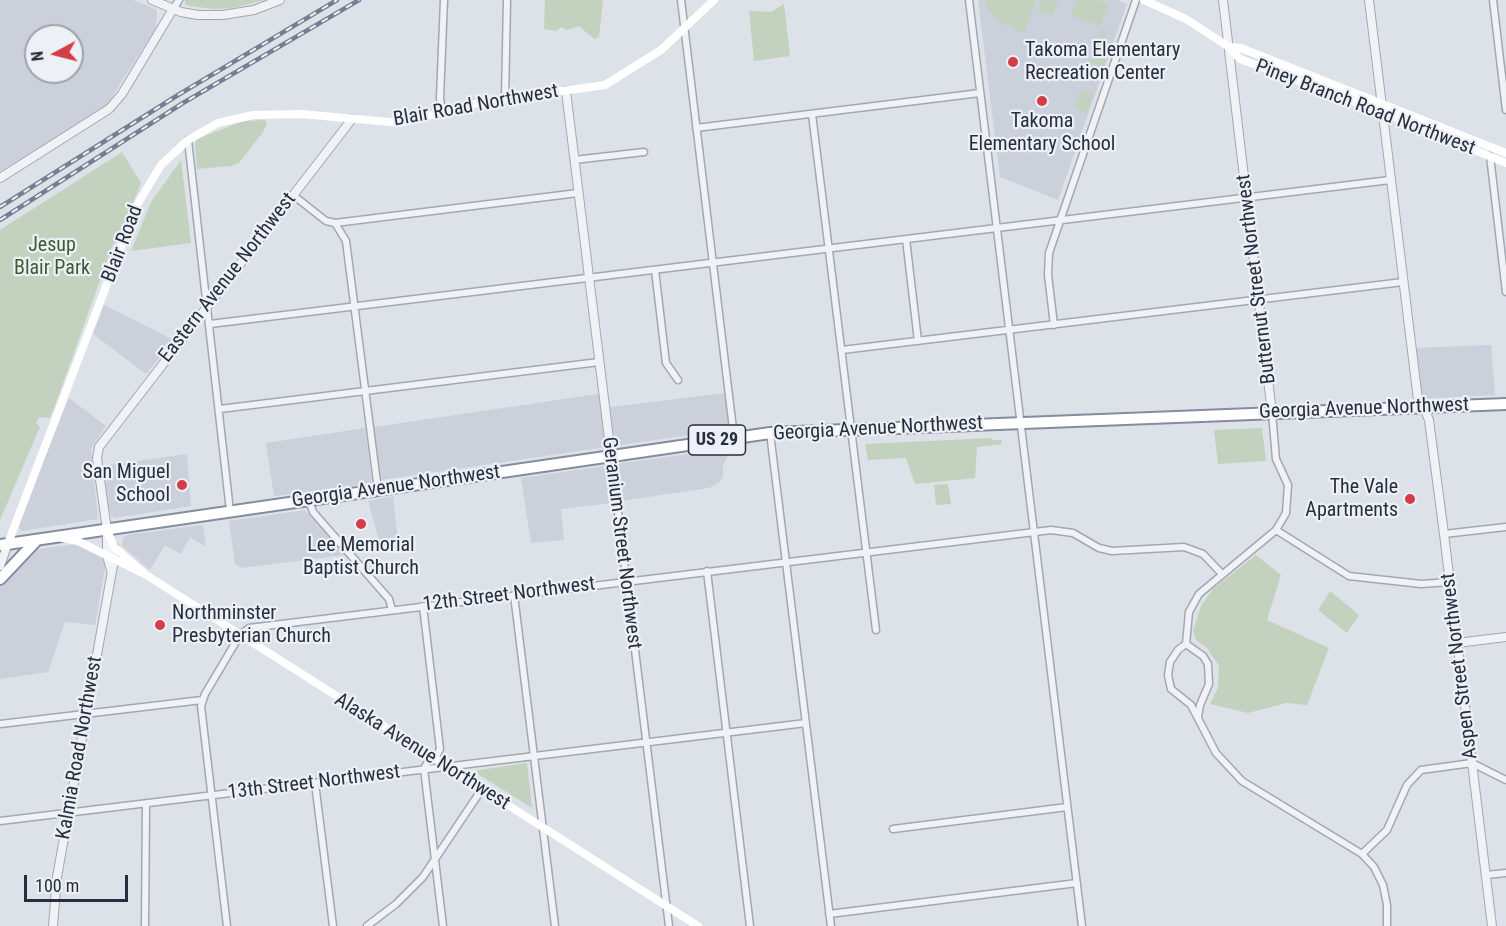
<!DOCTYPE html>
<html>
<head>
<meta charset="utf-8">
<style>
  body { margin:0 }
  #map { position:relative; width:1506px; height:926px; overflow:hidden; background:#dde1e8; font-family:"Roboto Condensed",sans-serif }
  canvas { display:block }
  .north { position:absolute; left:24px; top:24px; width:60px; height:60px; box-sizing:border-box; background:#edf0f5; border:2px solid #9da2ac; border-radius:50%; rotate:263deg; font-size:16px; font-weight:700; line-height:24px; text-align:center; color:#262e3f }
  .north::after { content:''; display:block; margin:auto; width:21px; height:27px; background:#d33c49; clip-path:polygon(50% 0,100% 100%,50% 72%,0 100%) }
  .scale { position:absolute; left:24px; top:875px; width:104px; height:27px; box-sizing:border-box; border:3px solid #262e3f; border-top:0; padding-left:8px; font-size:18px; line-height:21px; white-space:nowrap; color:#262e3f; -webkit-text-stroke:4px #edf0f5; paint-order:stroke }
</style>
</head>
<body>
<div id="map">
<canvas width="1506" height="926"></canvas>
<div class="north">N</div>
<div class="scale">100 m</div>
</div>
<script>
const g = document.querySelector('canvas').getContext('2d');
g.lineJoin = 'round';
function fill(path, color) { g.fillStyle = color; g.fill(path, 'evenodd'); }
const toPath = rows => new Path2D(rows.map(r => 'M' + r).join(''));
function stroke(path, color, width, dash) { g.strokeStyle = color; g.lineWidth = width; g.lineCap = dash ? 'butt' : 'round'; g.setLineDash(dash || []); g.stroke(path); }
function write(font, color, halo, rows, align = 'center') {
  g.font = font + ' "Roboto Condensed",sans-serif'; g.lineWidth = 4.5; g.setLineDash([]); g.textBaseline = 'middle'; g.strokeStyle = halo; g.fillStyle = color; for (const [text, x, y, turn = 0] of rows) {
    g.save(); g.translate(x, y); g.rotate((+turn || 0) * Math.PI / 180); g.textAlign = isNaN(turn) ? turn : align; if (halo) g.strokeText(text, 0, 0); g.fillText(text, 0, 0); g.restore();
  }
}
fill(toPath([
  [0,0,133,0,157,10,156,28,105,108,0,171],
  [36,36,72,36,72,72,36,72],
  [978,0,1118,0,1127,4,1058,200,1000,177],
  [104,305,174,340,146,374,93,334],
  [1491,345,1495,395,1421,399,1415,348],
  [733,392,737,428,381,480,374,427,598,394,611,407],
  [69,398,106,426,91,449,98,519,22,531,17,526],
  [365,428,372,483,274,496,266,443],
  [732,448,723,465,723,477,719,483,709,488,620,501,616,464],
  [187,454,191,506,114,518,110,513,103,466],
  [606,466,611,503,561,509,564,540,531,543,521,478],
  [393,496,399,548,382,551,368,501],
  [305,510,345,555,241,568,235,564,229,521],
  [203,525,206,547,190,537,181,554,165,545,150,570,122,546,123,538,127,535],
  [74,544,100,556,104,561,105,568,95,625,65,622,48,672,0,679,0,586,27,551]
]), '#cbd0da');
fill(toPath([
  [185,0,265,0,233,8,214,9,189,6,185,4],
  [545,0,603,0,599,37,594,39,579,26,567,30,561,27,557,31,544,29],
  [985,0,1036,0,1024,33,999,22,990,12],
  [1041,0,1058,0,1053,16,1038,11],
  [1077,0,1097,0,1108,4,1100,26,1071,15],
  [784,4,790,56,754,61,749,11,771,12],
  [1102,30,1107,31,1101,48,1108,51,1103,67,1090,63],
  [1081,90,1093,94,1087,113,1074,108],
  [265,120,267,124,263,132,239,163,231,166,197,169,195,143,197,139,243,121],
  [122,152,141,183,118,240,113,244,53,411,49,418,39,417,36,423,40,427,0,520,0,230],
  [181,160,191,243,131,251,151,202],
  [1262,428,1266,461,1218,464,1214,430],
  [992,438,992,440,1001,440,1002,444,977,447,975,478,915,484,906,458,868,460,865,444],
  [948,484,951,504,936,505,934,485],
  [1256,555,1281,575,1267,620,1329,648,1307,705,1286,703,1248,713,1210,704,1218,688,1219,666,1207,648,1196,640,1193,631,1201,606,1213,589],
  [1330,591,1359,615,1347,633,1318,610],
  [527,763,532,808,473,771]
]), '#c2d2be');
const minor = toPath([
  [681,0,734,437],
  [969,0,1082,926],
  [1493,0,1506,110],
  [173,9,179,0],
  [505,99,507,0],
  [442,113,440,98,444,0],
  [812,114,876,630],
  [696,128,980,93],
  [188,140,230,511],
  [1490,156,1506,292],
  [574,160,644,152],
  [293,195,326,221,335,223,346,241,378,490],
  [335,223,578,193],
  [906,239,918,341],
  [655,270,666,363,678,380],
  [210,324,1390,180],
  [1054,325,1048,275,1049,253,1136,0],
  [842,350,1403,282],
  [220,409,599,362],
  [770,433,831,926],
  [611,455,669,926],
  [309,500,313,512,389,599,392,610],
  [1276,530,1349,576,1421,584,1450,582],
  [1444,534,1506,527],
  [707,571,750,926],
  [514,595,555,926],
  [423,606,440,749,435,759],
  [1186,644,1178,650,1170,662,1168,675,1171,689,1191,705,1216,753,1242,781,1362,854,1374,867,1383,885,1387,905,1387,926],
  [1186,644,1189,612,1199,594,1276,530,1286,513,1288,485,1276,459,1272,413],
  [1186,644,1203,656,1208,664,1209,684,1200,705,1198,717],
  [0,724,202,700],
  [431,756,424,769,443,926],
  [315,783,333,926],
  [0,821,806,723],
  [893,829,1067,807],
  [1362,854,1387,830,1407,785,1421,770,1472,763,1506,780],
  [1486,875,1506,873],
  [829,914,1077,883],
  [145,926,146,804],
  [227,926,201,706,205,694,240,635,249,628,1051,530,1073,533,1099,548,1112,551,1184,547,1203,554,1222,574],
  [367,926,396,904,423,877,482,789]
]);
const tertiary = toPath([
  [152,0,181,12,198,15,223,15,254,10,280,0],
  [1223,0,1272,413],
  [1369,0,1419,408],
  [566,91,611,455],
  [0,178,109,109,122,94,173,9],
  [1424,408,1429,420,1444,534,1492,926],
  [0,566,7,546],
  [111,570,107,556,107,530,97,458,99,447,352,119],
  [1457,643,1506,637],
  [53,926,57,877,114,560,114,547]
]);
const trunk = toPath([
  [0,545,770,433,1506,404],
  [0,579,36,541]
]);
stroke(minor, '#a2a8b2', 9);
stroke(tertiary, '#a2a8b2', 10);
stroke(trunk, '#848d9f', 14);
stroke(minor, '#f0f2f6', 6);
stroke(tertiary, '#f0f2f6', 8);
stroke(toPath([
  [1144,0,1186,19,1229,47,1240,59,1390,115,1506,163],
  [1229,47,1241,48,1506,153],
  [107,530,114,547,145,574],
  [62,538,78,541,148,576,698,926],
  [7,546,137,205,161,165,188,140,218,123,253,115,301,114,401,123,478,103,605,85,661,50,714,0]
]), '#fff', 8);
stroke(trunk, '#fff', 10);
const rail = toPath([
  [0,207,178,95,337,0],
  [0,220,183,103,359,0]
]);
stroke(rail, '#767f92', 4.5);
stroke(rail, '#edf0f5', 2, [7]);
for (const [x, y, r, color] of [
  [1013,62,6,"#d33c49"],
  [1042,101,6,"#d33c49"],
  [182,485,6,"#d33c49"],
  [1410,499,6,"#d33c49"],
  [361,524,6,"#d33c49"],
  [160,625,6,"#d33c49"]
]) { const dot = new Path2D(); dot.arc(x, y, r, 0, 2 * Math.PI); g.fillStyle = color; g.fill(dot); stroke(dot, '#edf0f5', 2); }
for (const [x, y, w] of [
  [717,440,57]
]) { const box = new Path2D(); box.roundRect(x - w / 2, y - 15, w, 30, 4.5); g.fillStyle = '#edf0f5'; g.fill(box); stroke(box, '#262e3f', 1.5); }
write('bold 18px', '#262e3f', null, [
  ["US 29",717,440]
]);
write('20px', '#262e3f', '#edf0f5', [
  ["Takoma Elementary",1025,51],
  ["Recreation Center",1025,74],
  ["Takoma",1042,122,"center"],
  ["Elementary School",1042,145,"center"],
  ["San Miguel",170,473,"right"],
  ["School",170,496,"right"],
  ["The Vale",1398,488,"right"],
  ["Apartments",1398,511,"right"],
  ["Lee Memorial",361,546,"center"],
  ["Baptist Church",361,569,"center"],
  ["Northminster",172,614],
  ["Presbyterian Church",172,637]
], 'left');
write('20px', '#262e3f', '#edf0f5', [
  ["Blair Road Northwest",476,106,-10],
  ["Piney Branch Road Northwest",1365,108,21],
  ["Blair Road",123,244,-69],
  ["Eastern Avenue Northwest",228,278,-52],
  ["Butternut Street Northwest",1257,279,-97],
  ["Georgia Avenue Northwest",1364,409,-2],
  ["Georgia Avenue Northwest",878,429,-3],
  ["Georgia Avenue Northwest",396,487,-8],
  ["Geranium Street Northwest",621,543,83],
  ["12th Street Northwest",509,595,-7],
  ["Aspen Street Northwest",1460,666,-97],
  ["Kalmia Road Northwest",80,748,-80],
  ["Alaska Avenue Northwest",422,752,32],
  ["13th Street Northwest",314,783,-7]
]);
write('20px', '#385b33', '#edf0f5', [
  ["Jesup",52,246],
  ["Blair Park",52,269]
]);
</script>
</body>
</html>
